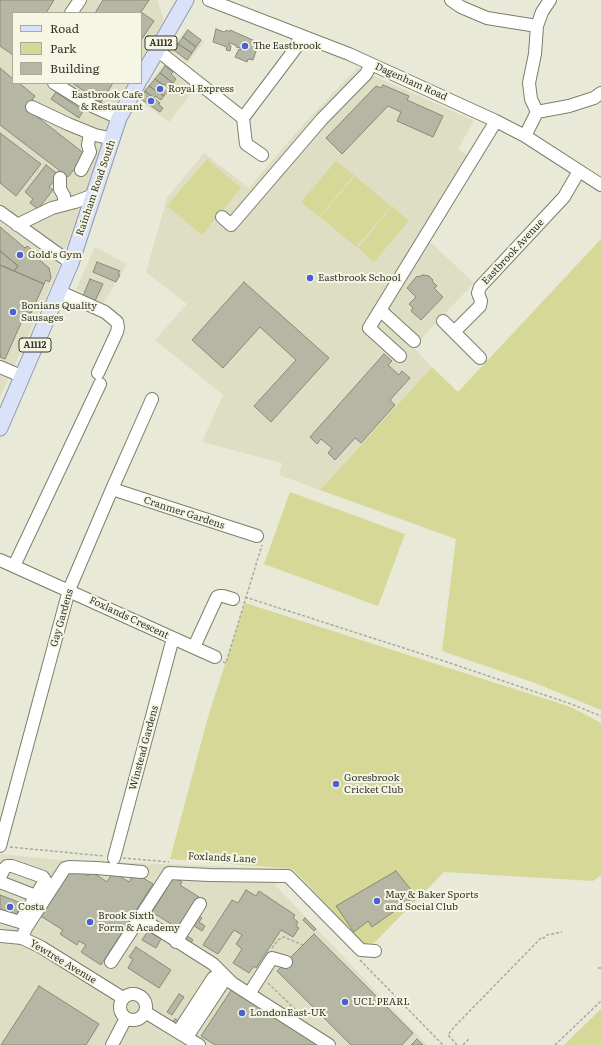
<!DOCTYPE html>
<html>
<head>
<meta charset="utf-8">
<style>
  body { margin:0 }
  #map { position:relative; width:601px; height:1045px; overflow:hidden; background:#e8e9d6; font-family:Literata,serif }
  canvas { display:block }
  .legend { position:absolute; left:12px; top:12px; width:130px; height:72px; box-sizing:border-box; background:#f5f6e3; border:1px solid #a9aa9c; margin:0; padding:5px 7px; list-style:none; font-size:12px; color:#383831 }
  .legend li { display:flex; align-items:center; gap:8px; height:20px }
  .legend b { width:20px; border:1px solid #a9aa9c }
</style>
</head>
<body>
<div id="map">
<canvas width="601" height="1045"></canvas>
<ul class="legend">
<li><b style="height:5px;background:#dae2fa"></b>Road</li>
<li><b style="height:11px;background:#d6d897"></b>Park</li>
<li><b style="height:11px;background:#b5b6a4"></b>Building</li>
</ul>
</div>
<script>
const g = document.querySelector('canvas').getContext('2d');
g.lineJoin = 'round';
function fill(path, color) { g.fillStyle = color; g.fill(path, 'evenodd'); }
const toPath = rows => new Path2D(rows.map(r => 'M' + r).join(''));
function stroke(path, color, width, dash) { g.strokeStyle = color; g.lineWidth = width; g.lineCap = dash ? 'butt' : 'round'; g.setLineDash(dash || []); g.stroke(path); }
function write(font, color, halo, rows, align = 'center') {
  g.font = font + ' Literata,serif'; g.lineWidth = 4; g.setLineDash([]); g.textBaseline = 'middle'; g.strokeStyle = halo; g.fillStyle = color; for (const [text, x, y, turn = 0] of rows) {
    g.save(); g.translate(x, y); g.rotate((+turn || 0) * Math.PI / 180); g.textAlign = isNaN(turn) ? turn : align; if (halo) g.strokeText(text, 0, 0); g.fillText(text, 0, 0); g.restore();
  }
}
fill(toPath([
  [0,0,157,0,164,20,141,63,141,13,13,13,13,83,130,83,109,124,87,192,57,272,0,397],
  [186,29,204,41,188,63,171,51],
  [169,58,200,82,169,122,140,101,144,90],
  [357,68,474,121,458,149,477,161,428,240,474,283,413,347,432,367,320,490,279,475,282,463,202,442,223,395,155,340,187,304,146,272,167,198,204,153,249,188,301,127],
  [95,247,127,264,103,304,83,296,84,293,76,289],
  [0,854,59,860,285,869,285,876,275,885,427,1045,0,1045,0,944,16,945,23,931,0,930]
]), '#dddec4');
fill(toPath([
  [207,159,241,188,202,235,167,206],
  [336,161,354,175,319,217,301,202],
  [355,176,391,206,356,247,320,217],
  [392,206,409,221,374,262,358,248],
  [601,239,601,710,535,683,442,651,456,539,320,490,432,367,458,392],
  [290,492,405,534,378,606,264,564],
  [245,603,571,707,601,723,601,875,593,881,444,872,374,943,363,944,293,869,170,859,208,717],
  [601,1009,601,1045,564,1045]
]), '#d6d897');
const building = toPath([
  [0,0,54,0,46,13,13,13,13,55,0,46,0,0],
  [103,0,149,0,141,12,154,21,141,40,141,13,95,13,103,0],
  [216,29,224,32,227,30,229,32,230,30,255,41,253,46,257,48,253,60,248,59,247,62,235,57,239,49,241,50,241,48,236,47,236,45,229,43,229,45,231,46,230,51,226,50,227,47,213,42,216,29],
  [188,30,201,40,196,47,183,37,188,30],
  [183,37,196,47,192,53,178,44,183,37],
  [178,44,192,53,187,60,174,50,178,44],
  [165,66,173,72,171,74,176,79,173,83,160,73,165,66],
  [0,68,13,79,13,83,19,83,35,96,26,108,86,155,68,177,0,125,0,68],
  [160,73,173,83,169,88,164,84,163,85,155,79,160,73],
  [155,79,163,85,162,87,167,92,164,96,149,86,155,79],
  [72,83,113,83,101,102,72,83],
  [383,85,409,96,407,100,443,116,433,137,397,121,401,112,388,106,342,154,326,138,376,86,381,88,383,85],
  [149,86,164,96,161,100,155,96,154,98,145,91,149,86],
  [145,91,160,103,158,104,163,108,160,112,141,99,145,91],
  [56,92,83,111,79,118,51,99,56,92],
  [0,133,41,164,16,196,0,183,0,133],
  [46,165,59,175,49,187,53,190,38,209,30,203,33,199,25,192,46,165],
  [0,227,25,248,27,246,37,254,35,256,49,268,51,278,49,282,46,280,44,284,14,271,18,266,0,251,0,227],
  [0,251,18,266,14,271,0,265,0,251],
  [97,262,120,271,118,274,120,275,116,282,93,272,97,262],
  [0,265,44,284,31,313,26,312,5,359,0,357,1,354,0,353,0,265],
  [423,275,429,276,433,280,432,281,437,286,434,288,443,297,421,320,411,311,413,308,409,304,416,297,407,288,417,276,418,277,423,275],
  [90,279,103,284,95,301,83,296,90,279],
  [244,282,329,358,271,422,254,406,296,360,260,327,223,368,192,340,244,282],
  [384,354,392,361,388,365,399,375,402,371,410,378,390,400,395,405,361,443,355,438,335,460,328,453,332,448,321,439,317,444,310,437,384,354],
  [76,869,88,876,91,871,107,882,113,872,129,882,135,873,153,884,101,965,81,952,86,945,79,941,77,945,60,934,63,930,39,915,69,871,73,874,76,869],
  [396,871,416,896,372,927,368,921,354,932,336,906,396,871],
  [174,877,182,882,180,885,199,897,179,929,152,912,174,877],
  [246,890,256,896,259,891,295,915,293,918,298,922,296,926,299,928,293,937,281,930,256,968,254,966,249,973,233,963,242,949,236,944,242,935,234,930,218,954,203,945,232,900,238,903,246,890],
  [0,895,21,903,16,917,0,912,0,895],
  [195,914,202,918,199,922,205,926,202,931,190,923,195,914],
  [305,918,316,929,314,931,303,920,305,918],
  [148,931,161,939,156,948,142,940,148,931],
  [314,934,413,1033,402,1045,351,1045,277,971,314,934],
  [186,935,193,940,189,945,182,941,186,935],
  [136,947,171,970,159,988,128,968,133,959,129,957,136,947],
  [39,986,99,1024,86,1045,1,1045,39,986],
  [232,989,317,1045,215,1045,201,1036,232,989],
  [179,994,184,997,172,1015,167,1012,179,994],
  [175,1019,179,1021,177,1024,173,1022,175,1019],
  [417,1039,423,1045,411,1045,417,1039]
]);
fill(building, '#b5b6a4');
stroke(building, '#898a79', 1);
const minor = toPath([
  [209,0,349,54,496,121,525,136,601,185],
  [451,0,461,7,487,18,537,26],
  [71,13,80,0],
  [157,50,243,118,295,49,300,36],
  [54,83,88,104,119,118],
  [32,107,68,124,95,135,113,139],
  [537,112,569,106,594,98,601,93],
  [243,118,246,144,262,155],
  [525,136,537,112,531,99,529,83,535,54,537,26,542,12,550,0],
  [81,170,90,152,88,145,90,133],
  [60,178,60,189,64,196,64,205],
  [0,212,71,263],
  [222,217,231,225,322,119,366,74,371,64],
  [17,225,52,208,75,202,94,195],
  [58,291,105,312,117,322,118,327,117,332,98,373],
  [380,310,414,341],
  [443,321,480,358],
  [454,332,480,306,481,301,478,293,480,287,564,197,579,171],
  [400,356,369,328,496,121],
  [0,367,21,376],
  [112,489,257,536],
  [0,560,215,657],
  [14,566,100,384],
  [194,647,217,597,220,596,223,596,233,599],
  [0,846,69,590,112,489,152,399],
  [114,858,173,638],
  [0,877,4,869,7,866,12,866,43,877,45,880,36,896],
  [0,882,36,896,20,922,0,916],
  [139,917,213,964,232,983,329,1045],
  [0,936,22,938,41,947,123,998],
  [22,938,26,928,65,868,69,867,97,868,142,872],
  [176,942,200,904],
  [111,962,169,873,209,875,288,876,361,950,375,951],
  '120 1007a13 13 0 1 1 26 0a13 13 0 1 1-26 0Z',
  [249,994,272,958,286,962],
  [145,1012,199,1045],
  [178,1032,213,978,222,974,222,984,187,1037],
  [112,1045,126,1018]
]);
const major = toPath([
  [141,78,186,0],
  [0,428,71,263,119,118,138,83]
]);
stroke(minor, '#7d7e6d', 14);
stroke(major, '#919ab1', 17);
stroke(toPath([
  [245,597,441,660,571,704,601,716],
  [223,662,226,663,262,545],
  [10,847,104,856],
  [123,858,169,862],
  [272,948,278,940,284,937,303,945],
  [360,960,443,1045],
  [598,968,601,968],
  [268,983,297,1011],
  [457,1045,448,1035,455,1026,542,937,544,938,547,935,562,932],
  [463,1045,469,1039],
  [555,1045,601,1001]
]), '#a9aa9b', 1.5, [3, 2]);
stroke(minor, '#fff', 12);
stroke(major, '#dae2fa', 15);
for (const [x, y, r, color] of [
  [245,46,4,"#4a60d4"],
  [160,89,4,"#4a60d4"],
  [151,101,4,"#4a60d4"],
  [20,255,4,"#4a60d4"],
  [310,278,4,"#4a60d4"],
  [13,312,4,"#4a60d4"],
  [336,784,4,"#4a60d4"],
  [377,901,4,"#4a60d4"],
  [10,907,4,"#4a60d4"],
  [90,922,4,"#4a60d4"],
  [345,1002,4,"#4a60d4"],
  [242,1013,4,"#4a60d4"]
]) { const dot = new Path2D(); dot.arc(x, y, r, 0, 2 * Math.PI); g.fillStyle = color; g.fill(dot); stroke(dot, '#f5f6e3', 1.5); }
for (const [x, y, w] of [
  [161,43,32],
  [35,345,32]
]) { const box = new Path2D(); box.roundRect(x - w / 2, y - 7, w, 14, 3); g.fillStyle = '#f5f6e3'; g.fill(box); stroke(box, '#383831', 1); }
write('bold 9px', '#383831', null, [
  ["A1112",161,43],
  ["A1112",35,345]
]);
write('10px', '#383831', '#f5f6e3', [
  ["The Eastbrook",253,46],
  ["Royal Express",168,89],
  ["Eastbrook Cafe",143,95,"right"],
  ["& Restaurant",143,107,"right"],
  ["Gold's Gym",28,255],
  ["Eastbrook School",318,278],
  ["Bonians Quality",21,306],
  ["Sausages",21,318],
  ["Goresbrook",344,778],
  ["Cricket Club",344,790],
  ["May & Baker Sports",385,895],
  ["and Social Club",385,907],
  ["Costa",18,907],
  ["Brook Sixth",98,916],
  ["Form & Academy",98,928],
  ["UCL PEARL",353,1002],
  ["LondonEast-UK",250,1013]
], 'left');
write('10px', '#383831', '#f5f6e3', [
  ["Dagenham Road",411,82,24],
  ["Rainham Road South",96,188,-71],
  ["Eastbrook Avenue",513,252,-47],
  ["Cranmer Gardens",184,513,18],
  ["Gay Gardens",62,618,-74],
  ["Foxlands Crescent",129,618,25],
  ["Winstead Gardens",144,748,-75],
  ["Foxlands Lane",222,858,3],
  ["Yewtree Avenue",63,962,31]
]);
</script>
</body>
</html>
